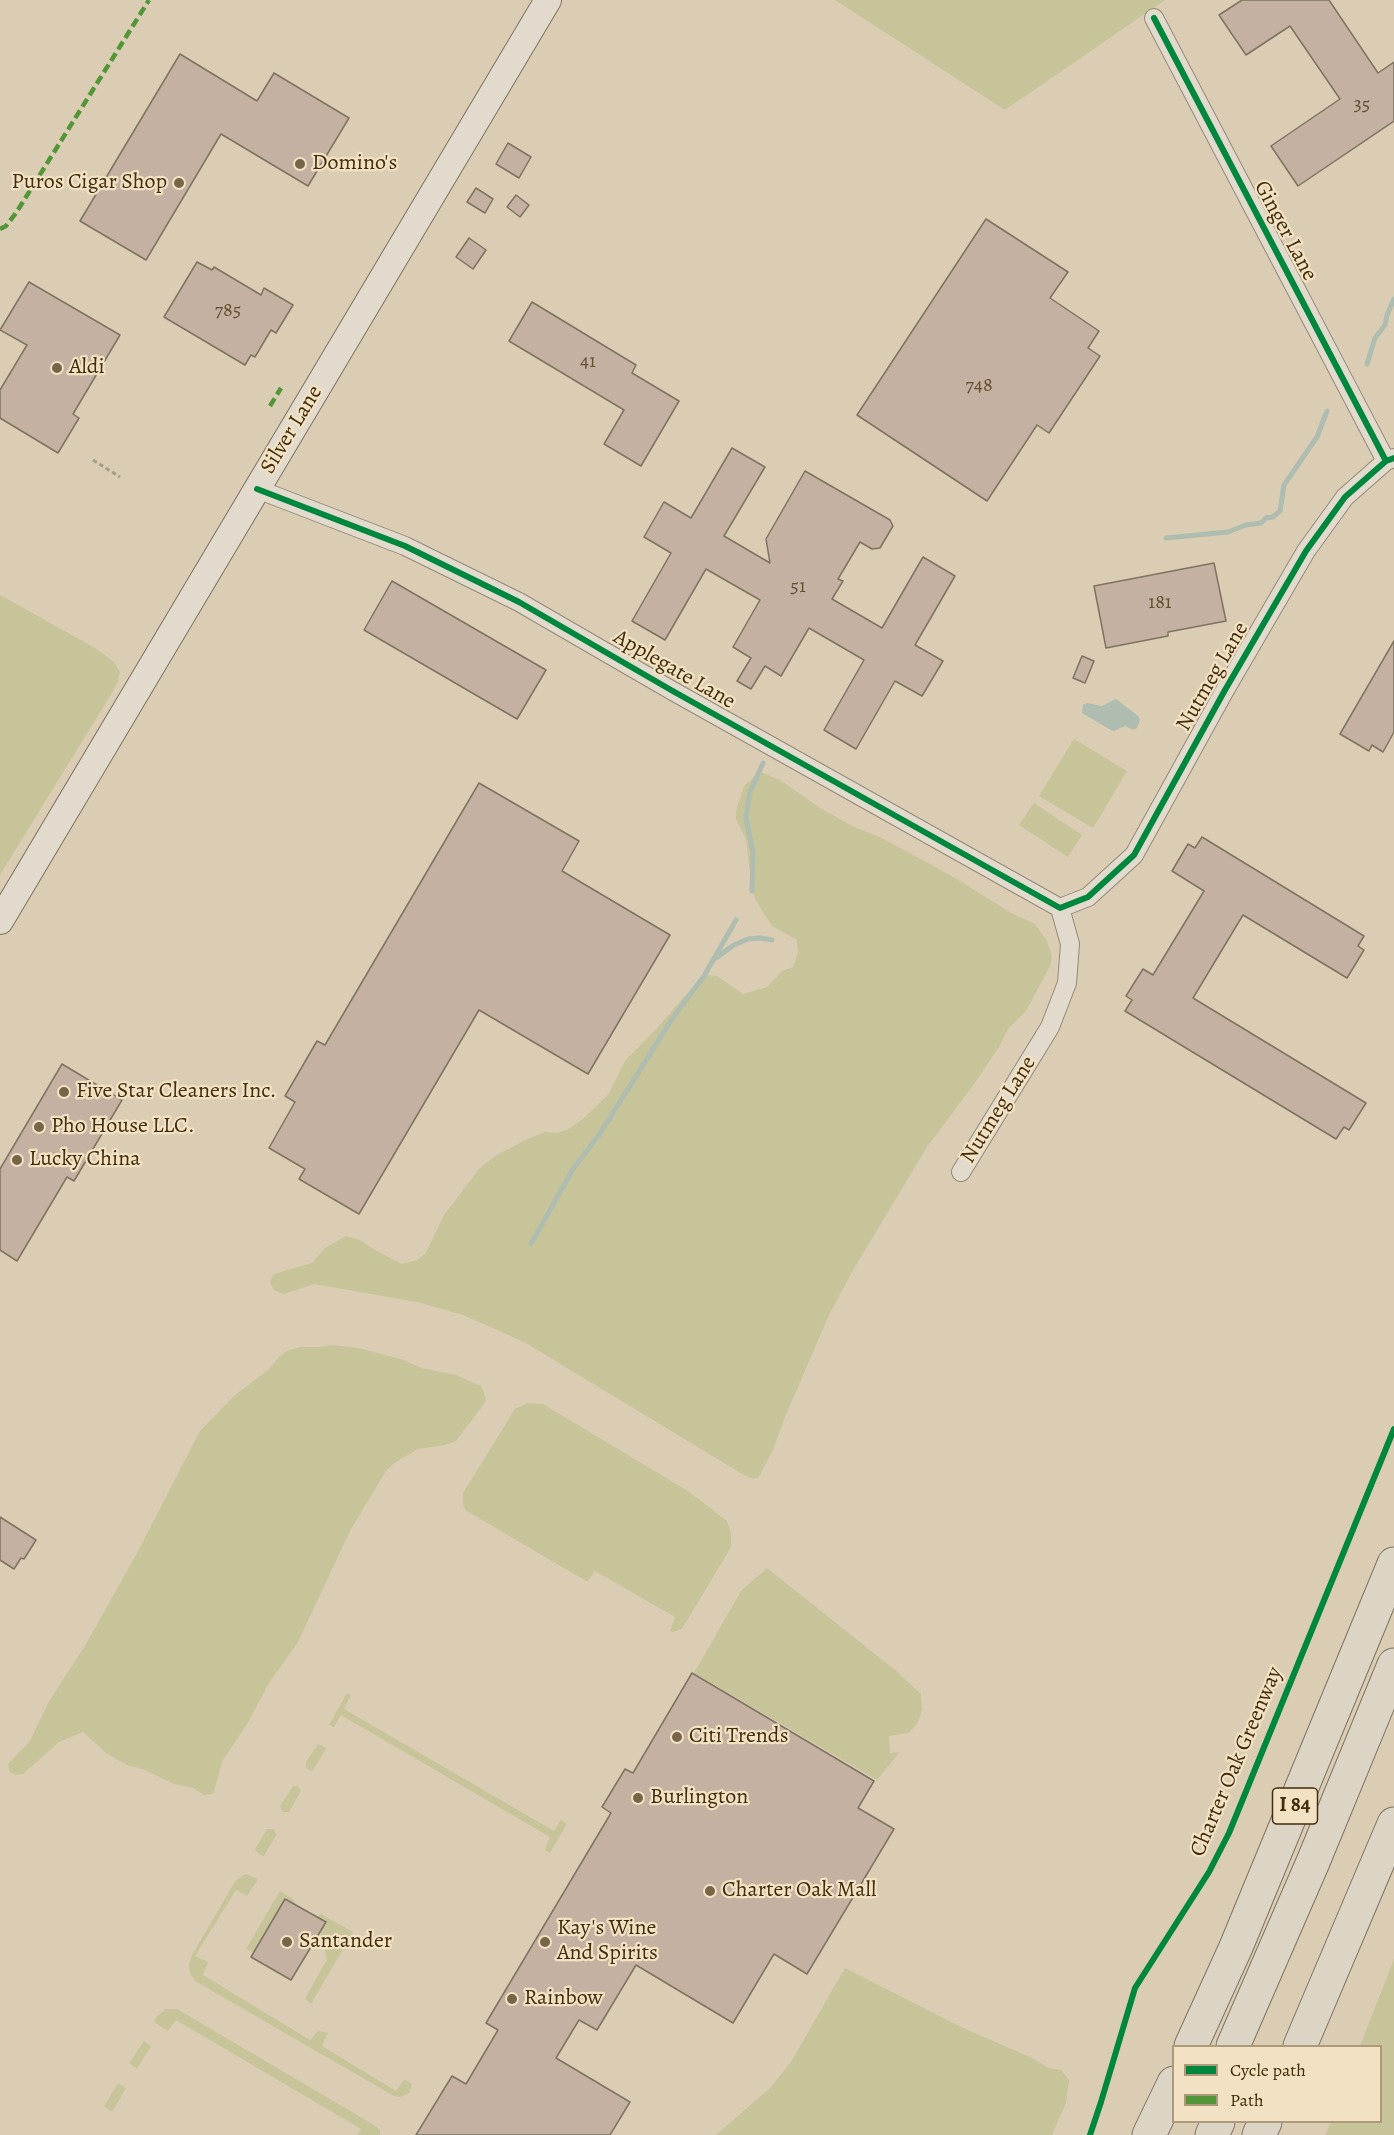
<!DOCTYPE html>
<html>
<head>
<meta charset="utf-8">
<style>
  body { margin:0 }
  #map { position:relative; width:1394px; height:2135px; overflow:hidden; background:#dbcdb3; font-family:Alegreya,serif }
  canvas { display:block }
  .legend { position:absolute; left:1172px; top:2045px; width:210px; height:78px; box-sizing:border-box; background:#f2e2c3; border:2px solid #ac9a7a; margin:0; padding:8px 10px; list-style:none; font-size:18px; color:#422d0d }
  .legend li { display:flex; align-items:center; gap:12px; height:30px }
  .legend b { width:30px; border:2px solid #ac9a7a }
</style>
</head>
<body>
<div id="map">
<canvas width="1394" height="2135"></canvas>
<ul class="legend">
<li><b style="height:8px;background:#00873e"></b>Cycle path</li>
<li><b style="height:8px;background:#529638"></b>Path</li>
</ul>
</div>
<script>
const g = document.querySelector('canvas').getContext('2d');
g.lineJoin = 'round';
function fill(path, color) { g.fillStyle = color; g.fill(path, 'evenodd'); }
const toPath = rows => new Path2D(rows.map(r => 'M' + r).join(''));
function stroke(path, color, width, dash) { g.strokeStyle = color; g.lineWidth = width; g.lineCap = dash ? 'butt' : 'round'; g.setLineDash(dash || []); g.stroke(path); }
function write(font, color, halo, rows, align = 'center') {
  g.font = font + ' Alegreya,serif'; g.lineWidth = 4.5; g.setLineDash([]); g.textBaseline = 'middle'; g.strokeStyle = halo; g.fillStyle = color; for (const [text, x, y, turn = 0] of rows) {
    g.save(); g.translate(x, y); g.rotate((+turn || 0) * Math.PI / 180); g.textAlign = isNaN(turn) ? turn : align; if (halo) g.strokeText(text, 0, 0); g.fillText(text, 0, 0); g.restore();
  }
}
fill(toPath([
  [835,0,1165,0,1005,110],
  [0,595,95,648,114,662,120,672,117,683,112,693,0,875],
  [1074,739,1127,771,1093,828,1039,796],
  [763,773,780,780,820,808,854,827,882,838,957,879,1011,913,1035,924,1047,941,1052,957,1050,966,1026,1011,1008,1029,999,1047,977,1080,927,1147,852,1272,829,1315,785,1417,773,1450,759,1477,753,1479,744,1475,524,1342,463,1315,417,1302,314,1284,284,1294,274,1290,270,1282,274,1274,312,1263,325,1248,346,1236,360,1240,375,1250,402,1264,417,1260,425,1254,444,1215,479,1169,495,1156,530,1138,545,1132,557,1133,567,1130,584,1118,608,1095,625,1061,658,1027,697,982,707,975,717,976,743,994,767,987,782,971,793,967,798,953,797,940,772,926,756,901,752,888,746,839,736,819,736,810,744,786,757,774],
  [1034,803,1082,835,1068,857,1019,825],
  [332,1345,359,1348,404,1360,421,1368,456,1375,481,1386,486,1398,484,1404,456,1441,445,1445,418,1449,393,1464,386,1471,351,1529,298,1642,269,1683,246,1726,223,1760,213,1794,204,1795,193,1788,174,1784,145,1770,127,1765,106,1753,83,1732,59,1742,23,1774,16,1775,10,1772,8,1764,30,1741,48,1703,86,1644,136,1555,200,1431,235,1395,268,1370,280,1356,287,1351,300,1347,320,1347],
  [527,1403,543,1404,688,1491,727,1521,731,1534,731,1547,682,1629,673,1632,670,1631,675,1617,595,1571,588,1581,586,1581,465,1510,463,1504,463,1493,515,1409],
  [767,1568,895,1670,921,1694,922,1710,917,1724,908,1733,889,1736,890,1753,900,1752,877,1780,694,1673,741,1591],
  [347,1693,351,1695,344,1709,554,1831,561,1820,567,1824,550,1853,545,1850,550,1837,341,1715,334,1727,329,1725],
  [318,1744,325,1747,326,1749,313,1770,311,1771,306,1768,306,1762],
  [293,1786,298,1786,301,1791,289,1812,283,1812,280,1806],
  [267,1829,274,1829,276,1835,264,1856,260,1855,255,1849],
  [246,1874,258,1879,247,1896,236,1890,195,1956,208,1962,203,1975,310,2040,318,2031,328,2033,322,2046,396,2091,404,2080,407,2081,412,2084,409,2093,401,2097,394,2096,195,1981,190,1973,189,1964,192,1955,236,1880],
  [280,1891,293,1899,296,1905,285,1899,253,1952,246,1949],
  [321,1914,353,1932,311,2004,305,1999,327,1959,317,1917],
  [1394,1959,1394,2135,1325,2135,1331,2122,1380,2122,1380,2046,1360,2046],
  [845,1968,963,2028,1030,2057,1049,2068,1061,2070,1069,2080,1066,2103,1052,2135,716,2135,770,2088,791,2062],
  [166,2009,177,2009,374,2125,380,2130,380,2135,357,2135,361,2129,176,2020,168,2031,157,2024,154,2021,157,2016],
  [144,2041,151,2046,137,2069,129,2063],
  [118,2083,126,2088,112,2112,104,2106]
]), '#c7c49a');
fill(toPath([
  [1116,699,1138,716,1140,720,1137,728,1133,730,1125,726,1114,731,1111,730,1082,713,1083,705,1087,703,1102,706]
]), '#aebdaf');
stroke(toPath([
  [1367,364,1375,338,1385,325,1387,315,1394,299],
  [1166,538,1228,532,1246,525,1261,523,1266,518,1273,517,1280,511,1284,485,1317,437,1327,411],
  [752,891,753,852,746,818,750,792,763,763],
  [716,958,734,945,748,939,760,938,772,940],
  [531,1244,573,1169,601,1132,672,1019,704,976,736,920]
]), '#aebdaf', 5);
const building = toPath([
  [1242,0,1329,0,1378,73,1394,62,1394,121,1298,186,1271,146,1340,99,1290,26,1246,55,1219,15,1242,0],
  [180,54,257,101,274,73,349,118,308,186,221,134,146,260,80,221,180,54],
  [508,143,531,157,519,178,496,164,508,143],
  [476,188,493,199,485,213,467,202,476,188],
  [516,195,529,205,520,217,507,207,516,195],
  [986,219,1068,272,1050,298,1099,331,1088,348,1100,356,1049,433,1037,425,987,501,857,415,986,219],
  [469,238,486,250,473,269,456,257,469,238],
  [197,262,212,270,214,267,261,295,264,288,293,305,276,333,271,330,255,357,251,355,245,365,164,317,197,262],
  [29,282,120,335,73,414,79,418,58,453,0,418,0,390,27,345,0,330,29,282],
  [532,302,636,365,632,373,679,401,641,466,604,444,624,410,509,341,532,302],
  [732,448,765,467,724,536,770,563,766,539,805,471,890,520,893,526,880,548,872,549,860,542,838,579,843,581,832,599,882,628,923,557,955,576,915,645,943,661,922,696,895,681,856,749,824,730,864,660,809,628,781,676,765,666,751,689,737,681,751,658,733,647,760,600,706,569,665,640,632,621,671,553,644,537,664,502,691,518,732,448],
  [1214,563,1226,621,1168,632,1168,636,1106,648,1094,586,1214,563],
  [392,581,546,670,517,719,364,630,392,581],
  [1394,641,1394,732,1383,752,1372,745,1369,751,1340,734,1394,641],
  [1082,656,1094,661,1085,683,1073,678,1082,656],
  [479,783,579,841,562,871,670,935,588,1074,479,1010,359,1214,299,1179,305,1169,269,1148,295,1102,285,1096,317,1041,325,1045,479,783],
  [1202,837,1364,936,1358,946,1364,950,1347,978,1243,915,1193,998,1366,1103,1349,1130,1344,1127,1336,1139,1125,1011,1132,1000,1126,996,1143,969,1153,975,1204,891,1172,871,1188,844,1195,848,1202,837],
  [62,1064,122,1100,74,1181,67,1177,17,1261,0,1250,0,1169,62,1064],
  [0,1517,36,1540,24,1559,21,1558,14,1569,0,1560,0,1517],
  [692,1673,874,1781,858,1808,894,1829,807,1974,774,1954,733,2023,636,1965,597,2030,579,2020,556,2058,630,2102,610,2135,416,2135,452,2076,466,2084,498,2030,486,2023,611,1813,602,1807,625,1769,633,1773,692,1673],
  [285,1899,326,1922,291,1980,251,1957,285,1899]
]);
fill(building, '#c5b1a1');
stroke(building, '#7e7361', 1.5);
const street = toPath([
  [1154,18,1386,461],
  [257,489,405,546,519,602,671,690,1060,908],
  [1060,908,1088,897,1134,855,1225,690,1306,551,1345,497,1386,461,1394,458],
  [961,1172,1050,1027,1067,983,1070,944,1060,908]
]);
const secondary = toPath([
  [0,921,548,0]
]);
const highway = toPath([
  [1191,2046,1236,1947,1394,1564],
  [1233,2046,1313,1862,1394,1665],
  [1300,2046,1394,1824],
  [1149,2135,1174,2083],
  [1212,2135,1218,2122],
  [1259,2135,1265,2122]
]);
stroke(street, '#948976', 20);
stroke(secondary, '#7e7361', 28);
stroke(highway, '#7e7361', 35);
stroke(toPath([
  [93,460,120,477]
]), '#a59d90', 3, [4.5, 3]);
stroke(street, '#e2dbcd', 18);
stroke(secondary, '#e2dbcd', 26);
stroke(highway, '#dcd5c6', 33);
stroke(toPath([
  [0,229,6,226,16,213,149,0],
  [270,406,281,388]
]), '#529638', 4.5, [9, 4.5]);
stroke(toPath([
  [1154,18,1386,461],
  [257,489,405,546,519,602,671,690,1060,908,1088,897,1134,855,1225,690,1306,551,1345,497,1386,461,1394,458],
  [1090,2135,1101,2102,1135,1988,1209,1872,1229,1833,1394,1429]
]), '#00873e', 6);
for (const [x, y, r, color] of [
  [300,164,6,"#786547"],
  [179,183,6,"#786547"],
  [57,368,6,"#786547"],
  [64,1092,6,"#786547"],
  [39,1127,6,"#786547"],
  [17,1160,6,"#786547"],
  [677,1737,6,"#786547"],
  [638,1798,6,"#786547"],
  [710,1891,6,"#786547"],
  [287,1942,6,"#786547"],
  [545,1942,6,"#786547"],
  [512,1999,6,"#786547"]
]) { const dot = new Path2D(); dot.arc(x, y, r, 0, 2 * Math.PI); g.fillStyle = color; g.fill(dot); stroke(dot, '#f2e2c3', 2); }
write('20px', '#634e32', null, [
  ["35",1362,105],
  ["785",228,311],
  ["41",588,362],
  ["748",979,386],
  ["51",798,587],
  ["181",1160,603]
]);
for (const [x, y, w] of [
  [1295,1806,45]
]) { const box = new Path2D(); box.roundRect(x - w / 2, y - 18, w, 36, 4.5); g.fillStyle = '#f2e2c3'; g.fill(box); stroke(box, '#422d0d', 1.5); }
write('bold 21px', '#422d0d', null, [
  ["I 84",1295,1806]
]);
write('22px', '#422d0d', '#f2e2c3', [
  ["Domino's",312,164],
  ["Puros Cigar Shop",167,183,"right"],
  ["Aldi",69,368],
  ["Five Star Cleaners Inc.",76,1092],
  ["Pho House LLC.",51,1127],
  ["Lucky China",29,1160],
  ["Citi Trends",689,1737],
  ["Burlington",650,1798],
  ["Charter Oak Mall",722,1891],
  ["Kay's Wine",557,1929],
  ["And Spirits",557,1954],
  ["Santander",299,1942],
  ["Rainbow",524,1999]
], 'left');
write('22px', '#422d0d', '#f2e2c3', [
  ["Ginger Lane",1285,231,62],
  ["Silver Lane",292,430,-59],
  ["Applegate Lane",674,670,30],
  ["Nutmeg Lane",1213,677,-60],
  ["Nutmeg Lane",999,1110,-58],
  ["Charter Oak Greenway",1237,1762,-67]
]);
</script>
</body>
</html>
